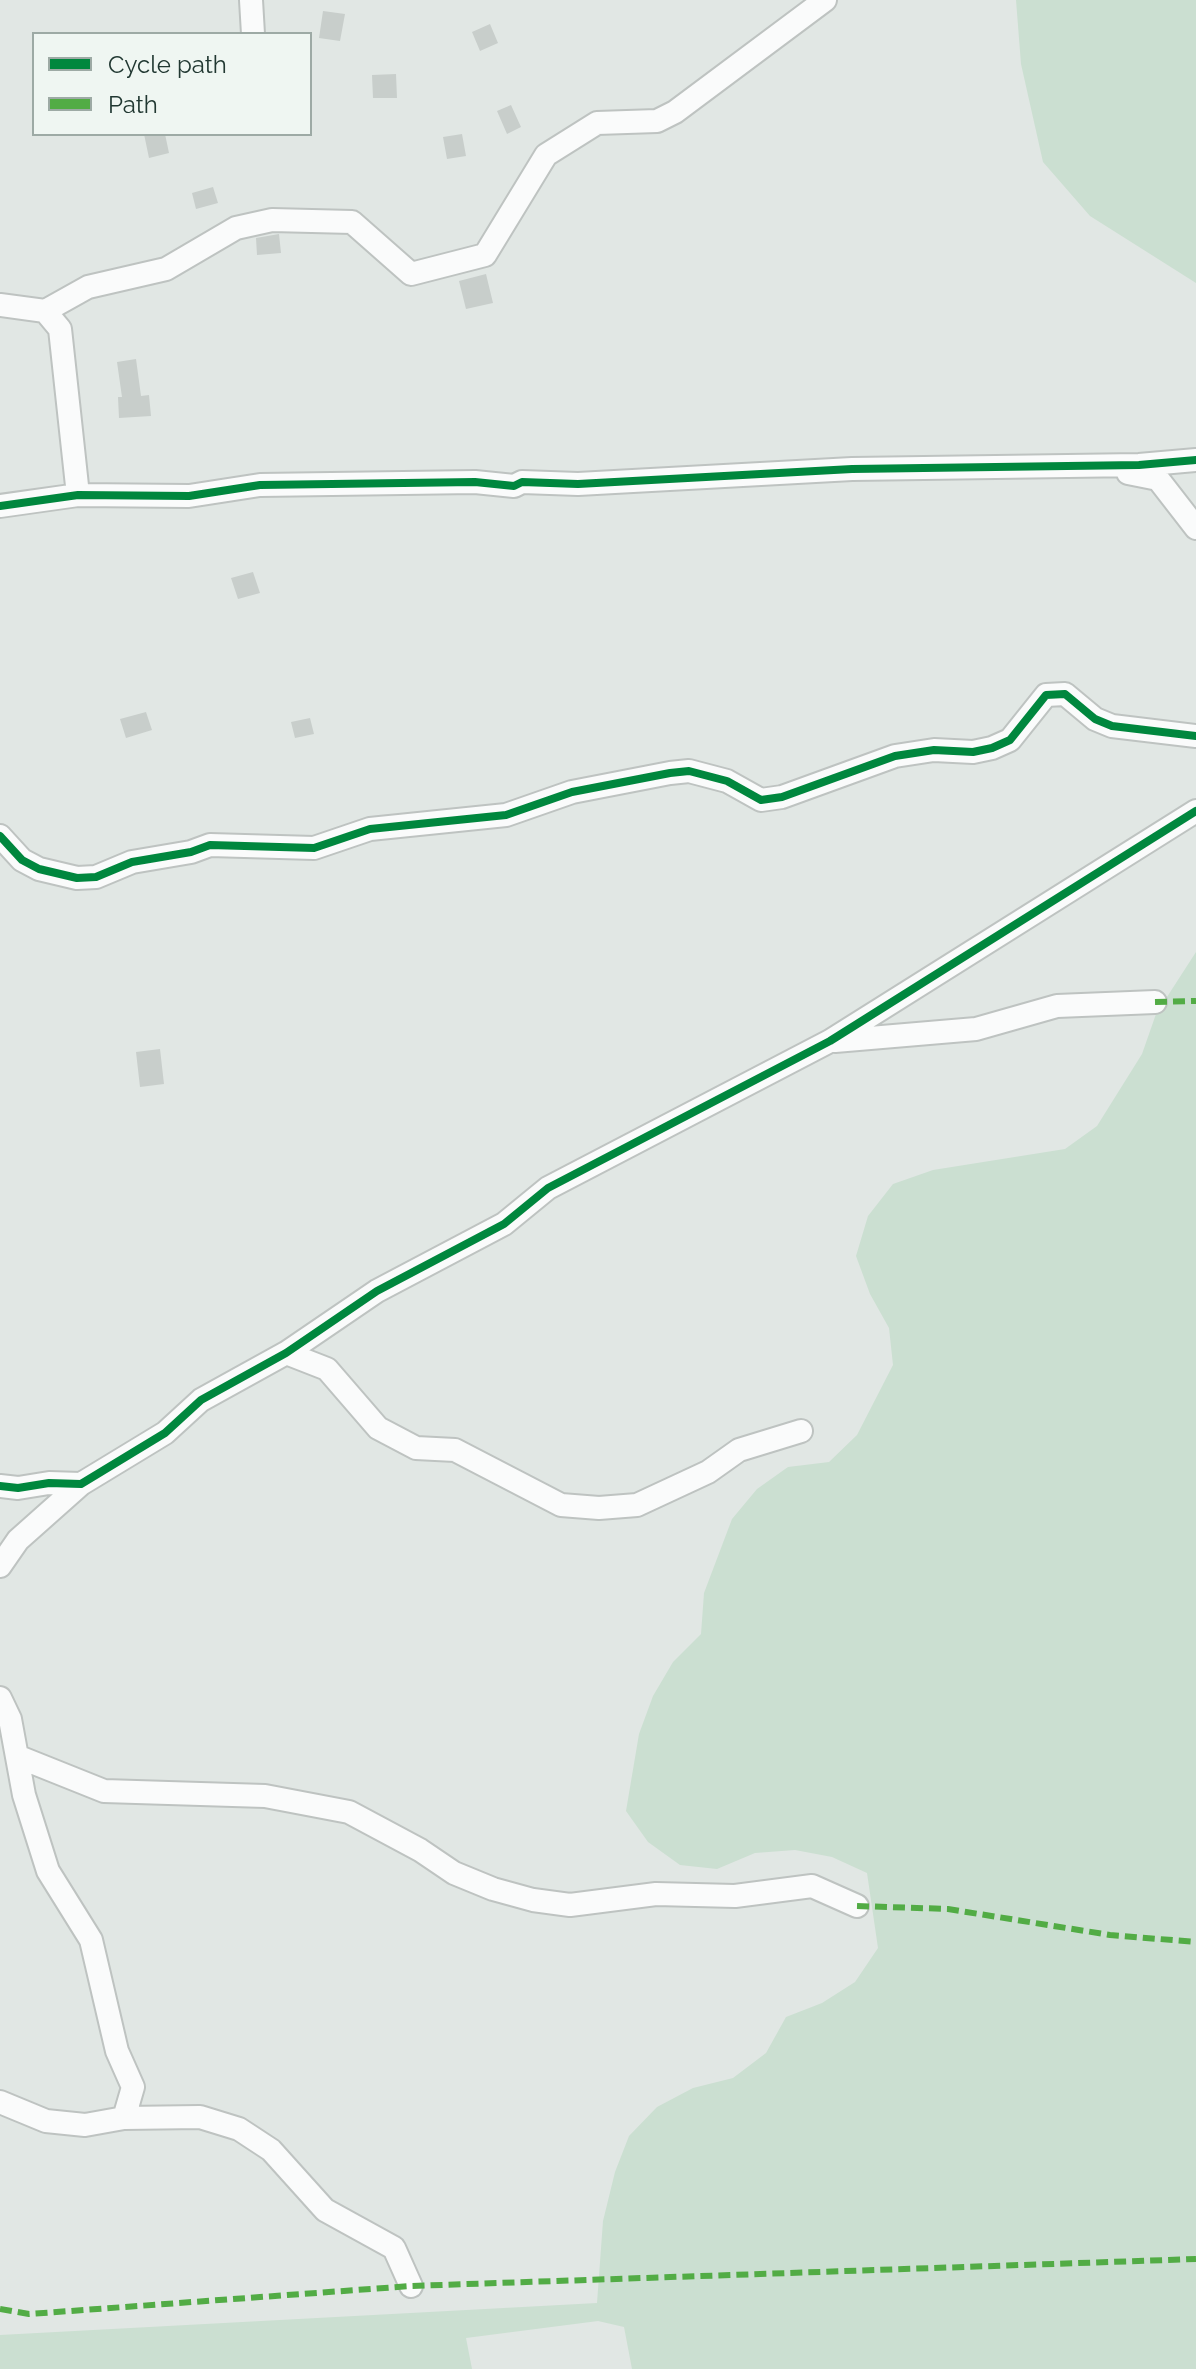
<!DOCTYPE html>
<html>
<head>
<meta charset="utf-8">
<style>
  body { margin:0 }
  #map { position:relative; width:1196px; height:2369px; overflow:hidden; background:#e1e7e4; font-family:Raleway,sans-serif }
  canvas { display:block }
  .legend { position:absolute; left:32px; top:32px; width:280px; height:104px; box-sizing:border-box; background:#eff6f2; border:2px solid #9daaa5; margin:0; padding:10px 14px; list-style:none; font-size:24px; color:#213832 }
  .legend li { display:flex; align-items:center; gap:16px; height:40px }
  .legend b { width:40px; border:2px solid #9daaa5 }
</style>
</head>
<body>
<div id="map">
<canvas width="1196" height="2369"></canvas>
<ul class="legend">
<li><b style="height:10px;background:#00873e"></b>Cycle path</li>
<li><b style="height:10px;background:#52ac45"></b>Path</li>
</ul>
</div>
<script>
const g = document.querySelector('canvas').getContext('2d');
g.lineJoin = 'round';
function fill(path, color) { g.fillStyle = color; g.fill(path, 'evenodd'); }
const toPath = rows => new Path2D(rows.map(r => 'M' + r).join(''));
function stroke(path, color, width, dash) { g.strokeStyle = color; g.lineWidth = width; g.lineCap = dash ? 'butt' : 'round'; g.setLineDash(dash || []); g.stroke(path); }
fill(toPath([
  [1016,0,1196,0,1196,283,1090,216,1043,162,1021,64],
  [1196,952,1196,2369,632,2369,624,2327,598,2321,466,2338,472,2369,0,2369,0,2335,597,2303,603,2221,615,2172,629,2136,657,2107,693,2088,733,2078,766,2053,786,2017,822,2003,855,1982,878,1948,867,1873,832,1857,795,1850,755,1853,717,1869,680,1865,648,1842,626,1811,639,1734,653,1696,673,1662,701,1634,704,1593,732,1519,757,1489,788,1467,829,1462,857,1435,893,1365,889,1328,870,1294,856,1256,868,1216,893,1184,933,1170,1065,1149,1097,1126,1142,1054,1156,1014]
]), '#cbdfd1');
fill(toPath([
  [323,11,345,14,340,41,319,38],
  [490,24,498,43,480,51,472,32],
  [396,74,397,98,373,98,372,75],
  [511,105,521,127,507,134,497,111],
  [144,134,165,134,169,153,149,158],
  [462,134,466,156,447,159,443,137],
  [213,187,218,203,196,209,192,193],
  [279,234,281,253,257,255,256,238],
  [486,274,493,303,466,309,459,281],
  [136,359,141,396,149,395,151,416,119,418,118,397,122,397,117,362],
  [253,572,260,593,238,599,231,578],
  [146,712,152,730,126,738,120,719],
  [310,718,314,734,295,738,291,722],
  [160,1049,164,1084,140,1087,136,1052]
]), '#c8cecb');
const street = toPath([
  [251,0,253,34],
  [0,305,45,311,60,329,78,495],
  [45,311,88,287,166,269,236,228,272,220,352,222,411,274,485,255,546,155,597,123,657,121,675,112,825,0],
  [1128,473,1158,479,1196,528],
  [0,506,78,495,189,496,260,485,475,482,514,486,522,482,578,484,852,469,1139,465,1196,460],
  [0,836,22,860,39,869,77,878,96,877,132,862,191,852,210,845,314,848,370,829,506,815,572,792,670,773,689,771,727,781,761,800,782,797,895,756,934,750,973,752,992,748,1010,740,1046,695,1065,694,1095,719,1112,726,1196,736],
  [835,1041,976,1029,1057,1006,1155,1002],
  [286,1353,327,1369,378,1428,416,1448,455,1450,561,1505,599,1508,637,1505,708,1472,739,1450,801,1431],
  [0,1486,18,1488,49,1483,81,1484,165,1433,201,1400,286,1353,377,1291,504,1224,548,1188,830,1041,1196,811],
  [0,1566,18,1540,81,1484],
  [0,1698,10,1719,24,1795,48,1871,91,1940,117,2051,133,2087,124,2118],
  [19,1757,104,1791,265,1796,349,1812,420,1850,454,1873,493,1889,533,1900,570,1905,656,1894,735,1896,812,1886,857,1906],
  [0,2102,46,2121,85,2125,124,2118,200,2117,239,2129,271,2150,325,2210,394,2248,411,2286]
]);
stroke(street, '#bec3c1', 26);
stroke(street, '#fafbfb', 22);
stroke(toPath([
  [1155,1002,1196,1001],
  [857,1906,948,1909,1110,1935,1196,1942],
  [0,2309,29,2314,411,2286,1196,2259]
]), '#52ac45', 6, [12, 6]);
stroke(toPath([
  [0,506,78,495,189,496,260,485,475,482,514,486,522,482,578,484,852,469,1139,465,1196,460],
  [0,836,22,860,39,869,77,878,96,877,132,862,191,852,210,845,314,848,370,829,506,815,572,792,670,773,689,771,727,781,761,800,782,797,895,756,934,750,973,752,992,748,1010,740,1046,695,1065,694,1095,719,1112,726,1196,736],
  [0,1486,18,1488,49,1483,81,1484,165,1433,201,1400,286,1353,377,1291,504,1224,548,1188,830,1041,1196,811]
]), '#00873e', 8);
</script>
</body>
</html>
